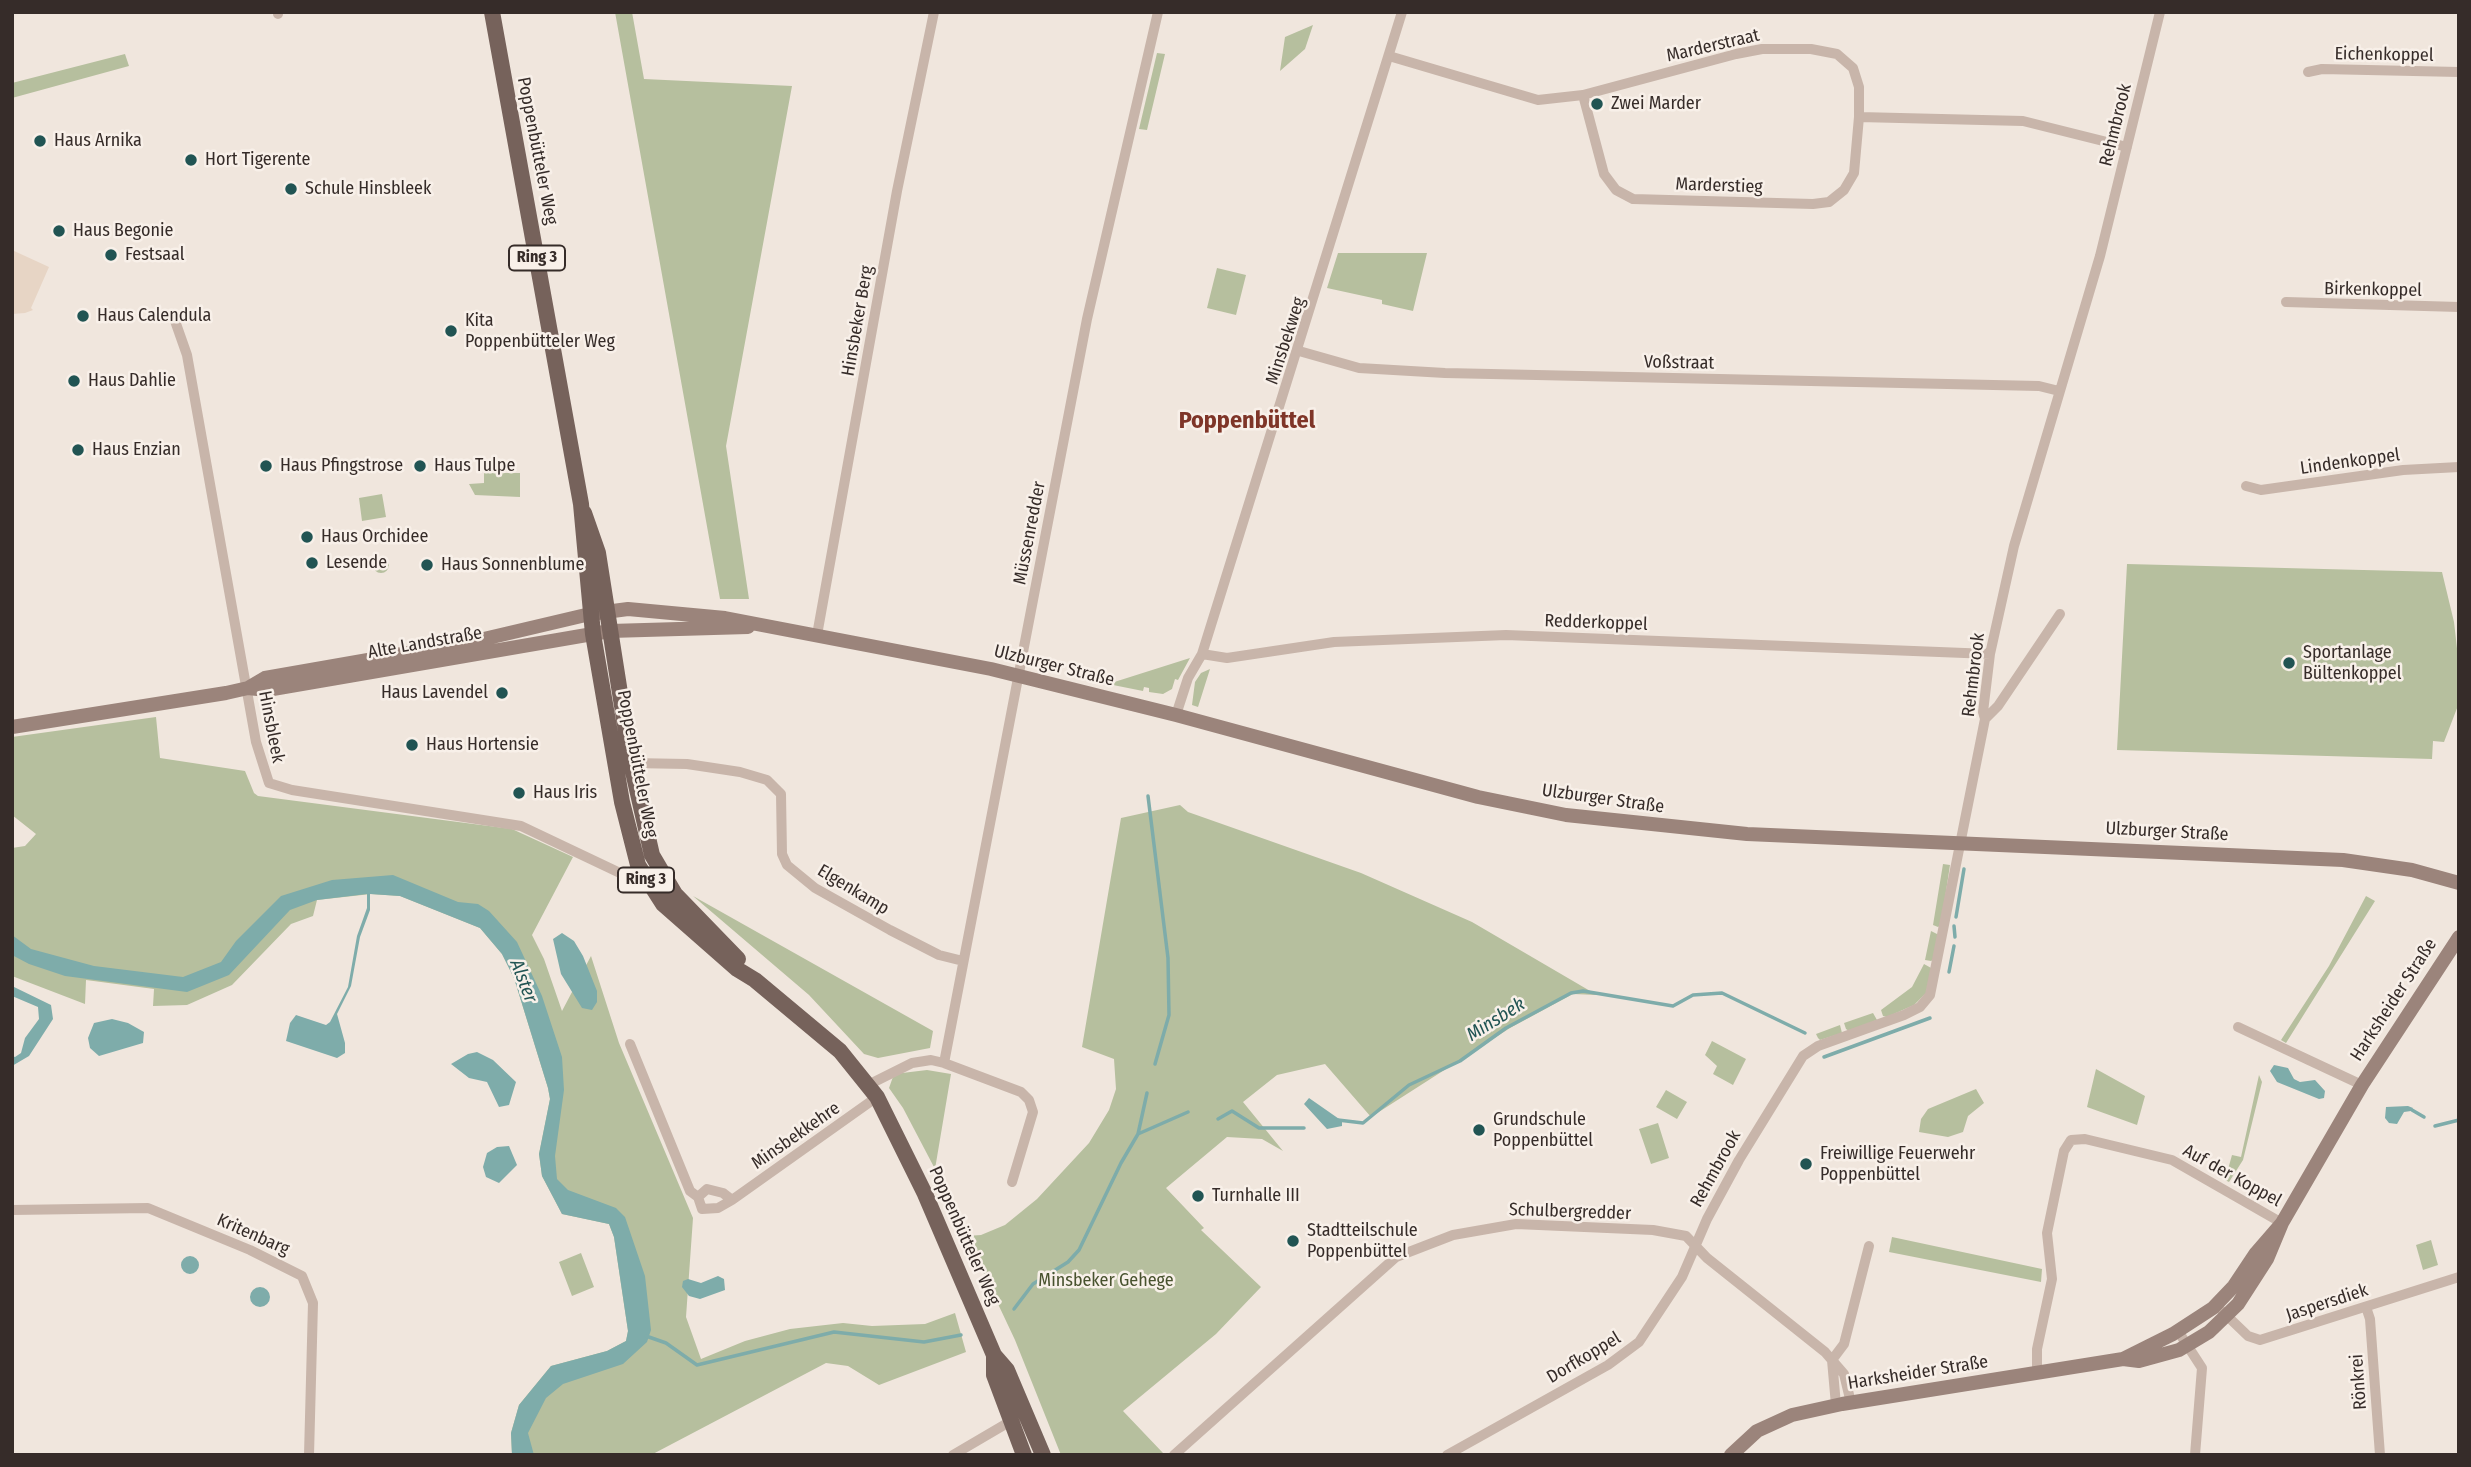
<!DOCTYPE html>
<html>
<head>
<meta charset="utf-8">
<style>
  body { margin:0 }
  #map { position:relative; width:2471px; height:1467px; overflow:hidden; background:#f0e6dd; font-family:"Fira Sans Condensed",sans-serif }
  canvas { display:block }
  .frame { position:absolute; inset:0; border:14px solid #362c29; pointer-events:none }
</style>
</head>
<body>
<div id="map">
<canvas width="2471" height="1467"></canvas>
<div class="frame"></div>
</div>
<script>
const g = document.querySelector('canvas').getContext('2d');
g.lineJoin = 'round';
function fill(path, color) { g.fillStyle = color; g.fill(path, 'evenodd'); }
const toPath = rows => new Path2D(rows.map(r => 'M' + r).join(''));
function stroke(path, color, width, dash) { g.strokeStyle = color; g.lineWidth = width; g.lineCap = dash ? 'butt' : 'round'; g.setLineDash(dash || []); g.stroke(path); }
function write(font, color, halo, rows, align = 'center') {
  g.font = font + ' "Fira Sans Condensed",sans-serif'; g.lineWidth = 5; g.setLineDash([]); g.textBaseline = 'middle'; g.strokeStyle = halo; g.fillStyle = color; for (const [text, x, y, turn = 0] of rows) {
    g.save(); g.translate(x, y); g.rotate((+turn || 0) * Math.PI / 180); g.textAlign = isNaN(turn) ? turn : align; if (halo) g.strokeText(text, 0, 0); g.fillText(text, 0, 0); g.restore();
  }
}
fill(toPath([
  [615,12,632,12,644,79,792,86,726,446,749,599,720,599],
  [1313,25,1305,49,1280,71,1285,37],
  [1157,53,1165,54,1147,130,1139,129],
  [125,54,129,66,12,98,12,83],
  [1338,253,1427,253,1413,311,1382,304,1382,300,1327,288],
  [1217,268,1246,275,1236,315,1207,308],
  [484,473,520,473,520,497,475,495,469,484,484,483],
  [382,494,386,517,362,521,359,498],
  '373 565a8 8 0 1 1 16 0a8 8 0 1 1-16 0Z',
  [2127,564,2442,572,2454,622,2459,666,2459,703,2444,742,2433,741,2432,759,2117,750],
  [1190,658,1178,680,1175,679,1172,689,1163,694,1149,692,1149,688,1144,687,1143,691,1108,684],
  [1210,669,1198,707,1192,705,1195,682,1201,673],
  [156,717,160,758,245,771,254,793,258,796,512,829,573,857,532,935,544,959,562,1011,591,956,619,1043,693,1218,686,1317,701,1359,745,1341,790,1329,843,1323,872,1326,925,1324,955,1313,966,1352,879,1385,848,1366,826,1363,651,1455,512,1455,511,1433,519,1405,551,1366,607,1351,626,1341,628,1331,614,1237,609,1224,562,1214,542,1176,539,1154,550,1099,548,1088,514,978,502,954,480,928,400,896,371,894,317,900,313,916,291,924,232,985,187,1005,153,1006,154,989,86,980,85,1004,12,976,12,848,25,846,36,834,12,815,12,737],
  [1180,805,1188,812,1361,873,1472,922,1597,995,1573,994,1510,1028,1371,1117,1325,1064,1277,1075,1243,1102,1283,1151,1262,1139,1227,1137,1166,1188,1204,1228,1201,1230,1261,1287,1216,1334,1123,1411,1163,1453,1161,1455,1061,1455,1015,1340,966,1236,981,1235,1005,1225,1037,1199,1089,1143,1109,1110,1116,1089,1114,1059,1082,1047,1121,818],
  [1943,864,1950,865,1941,925,1938,927,1933,925],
  [693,896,933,1031,930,1048,878,1058,864,1054,809,995],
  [2366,896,2375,901,2286,1043,2281,1040,2329,966],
  [1931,931,1939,935,1935,959,1931,961,1925,960],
  [1924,964,1933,969,1926,993,1914,1005,1887,1017,1883,1016,1881,1010,1912,987],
  [1873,1013,1877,1020,1849,1031,1846,1029,1844,1023],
  [1840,1025,1842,1033,1820,1040,1818,1038,1816,1034],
  [1712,1041,1746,1059,1733,1085,1713,1074,1717,1066,1705,1055],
  [2096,1069,2145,1096,2137,1125,2087,1107],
  [927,1070,951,1074,935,1169,903,1108,889,1088,894,1074],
  [2259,1075,2262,1082,2243,1160,2229,1182,2225,1180,2232,1155,2241,1157],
  [1976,1089,1984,1103,1968,1116,1963,1132,1948,1137,1919,1132,1921,1119,1928,1109],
  [1666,1090,1687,1102,1677,1119,1656,1107],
  [1658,1123,1669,1158,1651,1164,1639,1129],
  [1892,1237,2042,1269,2041,1282,1889,1252],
  [2431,1240,2438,1265,2423,1270,2416,1245],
  [581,1253,594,1287,572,1296,559,1262]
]), '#b6bf9e');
fill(toPath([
  [12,250,49,267,31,308,33,310,25,313,12,314]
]), '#e7d5c5');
fill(toPath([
  [393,875,458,902,478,904,489,911,517,942,542,996,562,1057,564,1090,555,1156,557,1179,568,1190,616,1208,625,1217,645,1276,651,1330,647,1342,623,1364,563,1384,546,1398,528,1433,534,1455,512,1455,511,1433,519,1405,551,1366,607,1351,626,1341,628,1331,614,1237,609,1224,562,1214,542,1176,539,1154,550,1099,548,1088,514,978,502,954,480,928,400,896,370,894,370,910,360,937,351,986,337,1014,345,1043,345,1053,337,1058,286,1041,290,1023,296,1015,326,1025,330,1022,348,987,357,936,367,908,367,894,317,900,290,910,229,975,187,992,65,976,29,964,12,955,12,935,31,949,94,966,183,977,221,962,236,941,281,896,332,880],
  [562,933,574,941,583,956,597,991,597,1002,592,1010,582,1008,561,974,553,939],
  [12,986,51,1005,53,1019,29,1056,12,1066,12,1056,15,1057,21,1053,25,1038,39,1019,38,1007,12,996],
  [112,1019,128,1023,144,1032,143,1043,99,1056,90,1048,88,1038,94,1023],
  [477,1052,493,1060,516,1082,509,1105,499,1107,487,1082,469,1078,451,1064,468,1054],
  [2274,1065,2288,1068,2294,1079,2300,1082,2315,1080,2325,1091,2324,1098,2319,1099,2277,1082,2270,1071],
  [1309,1098,1342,1121,1342,1126,1327,1129,1304,1104],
  [2408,1106,2413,1108,2411,1111,2404,1112,2397,1124,2389,1123,2385,1118,2386,1107],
  [509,1146,517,1165,499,1183,486,1177,483,1167,487,1153,497,1147],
  '181 1265a9 9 0 1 1 18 0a9 9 0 1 1-18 0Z',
  [718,1276,724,1279,725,1290,700,1299,689,1296,682,1287,683,1281,688,1279,701,1283],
  '250 1297a10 10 0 1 1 20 0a10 10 0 1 1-20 0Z'
]), '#7eacaa');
stroke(toPath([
  [1148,796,1168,958,1169,1015,1155,1064],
  [1956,917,1964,869],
  [1954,926,1955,937],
  [1949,972,1954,946],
  [1824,1057,1930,1018],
  [2412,1110,2424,1117],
  [1218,1119,1232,1111,1259,1128,1304,1128],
  [1338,1120,1363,1123,1409,1085,1460,1061,1506,1028,1571,993,1583,991,1673,1006,1693,995,1722,993,1805,1033],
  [2435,1126,2459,1120],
  [1138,1134,1147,1093],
  [1014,1309,1033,1284,1068,1262,1079,1250,1121,1163,1138,1134,1188,1112],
  [646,1336,666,1343,697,1365,834,1332,924,1342,961,1335]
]), '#7eacaa', 3.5);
stroke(toPath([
  [278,12,278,14],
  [1389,56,1538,100,1583,95,1736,54,1762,49,1811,49,1837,54,1853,68,1859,87,1859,117,2023,121,2127,147],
  [2308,72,2322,69,2459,72],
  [1583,95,1604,174,1616,190,1633,199,1813,204,1829,202,1844,190,1854,173,1859,117],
  [2286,302,2459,307],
  [174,318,187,355,256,742,269,783,292,790,521,826,620,873],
  [1299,351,1359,368,1445,373,2039,386,2059,391],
  [2246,486,2261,490,2403,470,2459,467],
  [817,635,897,191,934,12],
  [1202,654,1227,658,1334,642,1506,635,1990,654],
  [1176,715,1188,678,1202,654,1402,12],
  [1985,719,1998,706,2060,614],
  [631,763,687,764,740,772,767,780,781,794,782,854,787,865,815,888,890,930,939,955,963,961],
  [2238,1027,2362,1085],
  [630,1044,690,1191,698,1197],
  [868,1085,912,1063,931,1060,944,1063],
  [1012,1182,1033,1112,1029,1100,1021,1092,944,1063,1087,319,1158,12],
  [732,1200,718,1208,702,1209,698,1197,707,1189,723,1193,732,1200,877,1097],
  [12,1210,148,1208,250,1250,302,1276,313,1303,309,1455],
  [2366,1307,2370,1319,2380,1455],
  [2222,1311,2248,1336,2260,1340,2459,1277],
  [2178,1331,2202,1368,2195,1455],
  [1832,1360,1844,1344,1869,1246],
  [1832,1360,1836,1405],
  [2037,1373,2037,1349,2052,1279,2047,1233,2064,1151,2071,1140,2085,1139,2172,1160,2282,1223],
  [953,1455,1016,1418],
  [1174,1455,1396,1257,1453,1235,1516,1224,1653,1230,1686,1236,1707,1258,1825,1352,1844,1374,1851,1403],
  [1447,1455,1608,1365,1639,1342,1682,1277,1707,1219,1739,1160,1803,1056,1818,1046,1904,1015,1920,1007,1930,995,1985,719,1983,712,1990,654,2014,546,2100,256,2160,12]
]), '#c8b5aa', 10);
stroke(toPath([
  [248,688,267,690,610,631,748,627],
  [12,727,226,693,248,688,265,678,471,642,590,614,628,609,725,618,991,669,1176,715,1478,797,1566,815,1747,834,2343,860,2412,870,2459,883],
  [2123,1359,2139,1361,2179,1350,2209,1332,2238,1304,2267,1259,2282,1223,2362,1085,2459,937],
  [1731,1455,1757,1431,1792,1415,1842,1404,2123,1359,2173,1334,2213,1308,2234,1286,2256,1253,2282,1223]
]), '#9b847b', 14);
stroke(toPath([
  [492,12,581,504,593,634,622,802,638,865,663,904,737,969,755,980,840,1051,877,1097,925,1194,994,1355,1007,1370,1043,1455],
  [584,513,598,553,631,763,652,855,675,894,738,959],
  [994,1355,994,1375,1024,1455]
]), '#76625b', 16);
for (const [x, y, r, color] of [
  [1597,104,7,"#215453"],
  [40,141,7,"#215453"],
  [191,160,7,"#215453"],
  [291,189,7,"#215453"],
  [59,231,7,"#215453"],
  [111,255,7,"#215453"],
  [83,316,7,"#215453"],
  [451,331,7,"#215453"],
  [74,381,7,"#215453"],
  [78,450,7,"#215453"],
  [266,466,7,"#215453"],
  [420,466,7,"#215453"],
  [307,537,7,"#215453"],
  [312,563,7,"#215453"],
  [427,565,7,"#215453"],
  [2289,663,7,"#215453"],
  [502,693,7,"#215453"],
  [412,745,7,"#215453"],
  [519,793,7,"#215453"],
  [1479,1130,7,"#215453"],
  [1806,1164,7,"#215453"],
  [1198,1196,7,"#215453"],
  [1293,1241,7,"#215453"]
]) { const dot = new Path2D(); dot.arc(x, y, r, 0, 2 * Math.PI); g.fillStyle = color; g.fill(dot); stroke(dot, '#f8f0e9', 2.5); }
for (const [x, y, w] of [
  [537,258,56],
  [646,880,56]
]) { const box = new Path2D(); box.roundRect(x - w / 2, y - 12.5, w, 25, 5); g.fillStyle = '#f8f0e9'; g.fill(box); stroke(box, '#362c29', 2); }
write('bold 16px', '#362c29', null, [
  ["Ring 3",537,258],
  ["Ring 3",646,880]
]);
write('18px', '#362c29', '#f8f0e9', [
  ["Marderstraat",1713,46,-13],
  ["Eichenkoppel",2384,55,1],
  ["Rehmbrook",2116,125,-76],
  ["Poppenbütteler Weg",537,151,79],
  ["Marderstieg",1719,186,2],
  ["Birkenkoppel",2373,290,1],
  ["Hinsbeker Berg",858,321,-80],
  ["Minsbekweg",1286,341,-72],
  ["Voßstraat",1679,363,1],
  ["Lindenkoppel",2350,462,-8],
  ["Müssenredder",1030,533,-79],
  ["Redderkoppel",1596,623,2],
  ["Alte Landstraße",425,643,-10],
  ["Ulzburger Straße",1054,666,14],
  ["Rehmbrook",1974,675,-83],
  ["Hinsbleek",271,727,79],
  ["Poppenbütteler Weg",637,764,79],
  ["Ulzburger Straße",1603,799,8],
  ["Ulzburger Straße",2167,832,3],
  ["Elgenkamp",853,890,31],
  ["Harksheider Straße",2394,1000,-57],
  ["Minsbekkehre",796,1136,-35],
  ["Rehmbrook",1716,1169,-61],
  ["Auf der Koppel",2232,1176,29],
  ["Schulbergredder",1570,1212,2],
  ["Kritenbarg",253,1235,24],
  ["Poppenbütteler Weg",964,1236,66],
  ["Jaspersdiek",2327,1303,-18],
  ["Dorfkoppel",1584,1358,-31],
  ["Harksheider Straße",1918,1373,-9],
  ["Rönkrei",2359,1382,-94]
]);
write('18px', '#362c29', '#f8f0e9', [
  ["Zwei Marder",1611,104],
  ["Haus Arnika",54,141],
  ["Hort Tigerente",205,160],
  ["Schule Hinsbleek",305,189],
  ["Haus Begonie",73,231],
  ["Festsaal",125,255],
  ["Haus Calendula",97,316],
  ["Kita",465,321],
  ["Poppenbütteler Weg",465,342],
  ["Haus Dahlie",88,381],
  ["Haus Enzian",92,450],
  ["Haus Pfingstrose",280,466],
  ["Haus Tulpe",434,466],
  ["Haus Orchidee",321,537],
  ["Lesende",326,563],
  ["Haus Sonnenblume",441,565],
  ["Sportanlage",2303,653],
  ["Bültenkoppel",2303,674],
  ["Haus Lavendel",488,693,"right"],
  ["Haus Hortensie",426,745],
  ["Haus Iris",533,793],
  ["Grundschule",1493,1120],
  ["Poppenbüttel",1493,1141],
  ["Freiwillige Feuerwehr",1820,1154],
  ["Poppenbüttel",1820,1175],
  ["Turnhalle III",1212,1196],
  ["Stadtteilschule",1307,1231],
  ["Poppenbüttel",1307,1252]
], 'left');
write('18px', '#48522e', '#f8f0e9', [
  ["Minsbeker Gehege",1106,1281]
]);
write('italic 19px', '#215453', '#f8f0e9', [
  ["Alster",523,981,69],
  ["Minsbek",1496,1020,-32]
]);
write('bold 24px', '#7f3528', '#f8f0e9', [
  ["Poppenbüttel",1247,421]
]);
</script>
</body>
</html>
